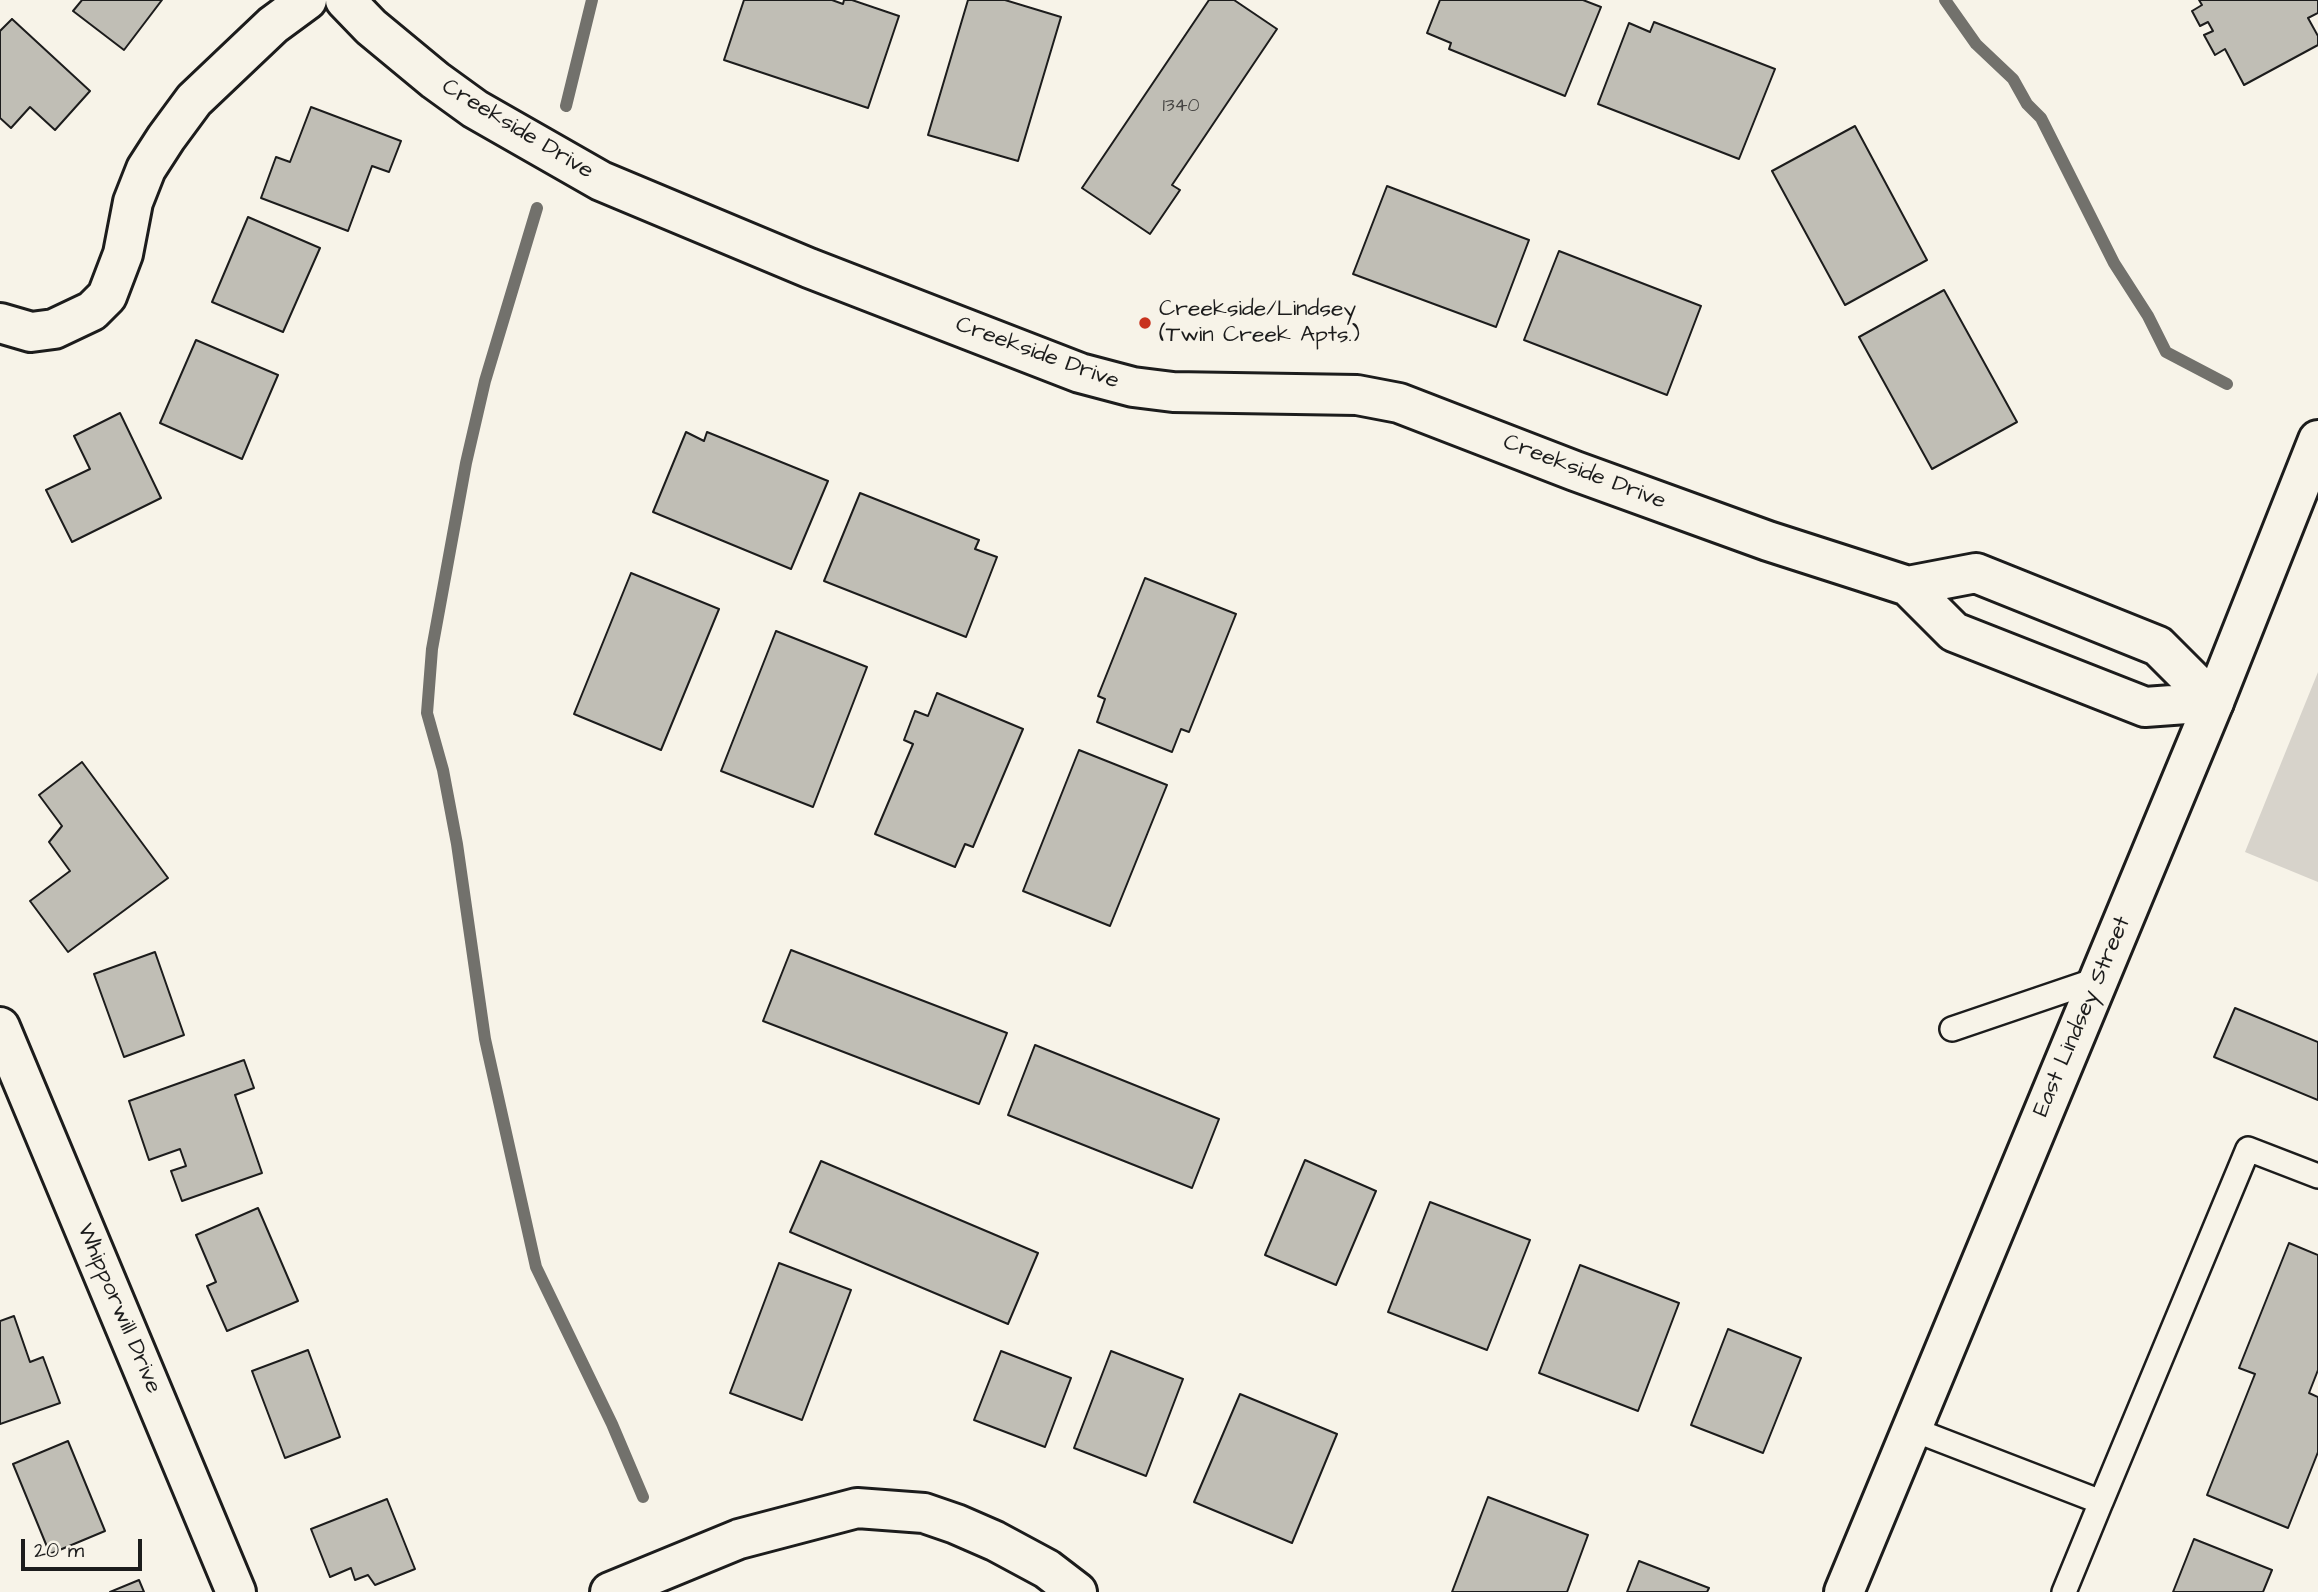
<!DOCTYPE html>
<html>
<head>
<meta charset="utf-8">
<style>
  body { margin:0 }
  #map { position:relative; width:2318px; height:1592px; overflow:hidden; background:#f7f3e8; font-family:"Architects Daughter",sans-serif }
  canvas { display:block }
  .scale { position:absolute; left:21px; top:1539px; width:121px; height:32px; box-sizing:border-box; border:4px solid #1c1c1c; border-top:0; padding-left:9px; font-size:21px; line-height:24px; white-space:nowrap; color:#1c1c1c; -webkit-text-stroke:5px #f7f3e8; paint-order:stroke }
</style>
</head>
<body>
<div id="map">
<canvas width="2318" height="1592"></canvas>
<div class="scale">20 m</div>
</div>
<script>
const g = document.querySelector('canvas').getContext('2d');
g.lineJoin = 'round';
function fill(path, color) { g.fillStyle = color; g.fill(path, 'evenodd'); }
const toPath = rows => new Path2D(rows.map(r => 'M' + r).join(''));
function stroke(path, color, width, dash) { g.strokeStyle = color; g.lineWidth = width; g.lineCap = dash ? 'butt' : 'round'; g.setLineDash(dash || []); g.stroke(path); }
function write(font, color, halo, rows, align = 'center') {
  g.font = font + ' "Architects Daughter",sans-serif'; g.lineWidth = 5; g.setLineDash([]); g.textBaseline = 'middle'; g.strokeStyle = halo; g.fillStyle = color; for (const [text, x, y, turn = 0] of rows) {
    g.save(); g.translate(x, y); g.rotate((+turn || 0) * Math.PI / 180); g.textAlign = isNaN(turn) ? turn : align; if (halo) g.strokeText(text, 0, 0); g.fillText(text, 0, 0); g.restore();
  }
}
fill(toPath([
  [2318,672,2318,882,2245,852]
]), '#d7d3cb');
stroke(toPath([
  [1945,0,1976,44,2013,79,2027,104,2041,118,2114,263,2148,316,2166,352,2227,384],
  [566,106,592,0],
  [537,208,485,381,466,463,432,649,427,713,443,770,457,844,485,1039,536,1267,612,1424,643,1497]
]), '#72716c', 12);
const building = toPath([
  [82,0,162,0,124,50,73,11,82,0],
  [744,0,832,0,843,4,844,0,852,0,899,16,868,108,724,60,744,0],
  [968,0,1005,0,1061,17,1018,161,928,135,968,0],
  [1209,0,1234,0,1277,29,1172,185,1180,190,1150,234,1082,188,1209,0],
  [1440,0,1583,0,1601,7,1565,96,1449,49,1451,43,1427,33,1440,0],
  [2199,0,2318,0,2318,13,2308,18,2318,36,2318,45,2244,85,2225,49,2215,55,2204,35,2213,31,2208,22,2200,26,2192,11,2202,5,2199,0],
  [12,19,90,91,55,130,30,107,11,128,0,118,0,31,12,19],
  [1654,22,1775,69,1739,159,1598,104,1629,23,1650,32,1654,22],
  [311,107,401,141,389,172,372,166,348,231,261,198,276,157,290,162,311,107],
  [1855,126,1927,260,1845,305,1772,171,1855,126],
  [1387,186,1529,240,1496,327,1353,274,1387,186],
  [248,217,320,248,283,332,212,302,248,217],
  [1559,251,1701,306,1667,395,1524,340,1559,251],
  [1944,290,2017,422,1932,469,1859,337,1944,290],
  [196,340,278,375,242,459,160,423,196,340],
  [120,413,161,498,72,542,46,490,90,469,74,436,120,413],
  [686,432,704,441,707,432,828,481,791,569,653,512,686,432],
  [860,493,979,540,975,549,997,557,966,637,824,581,860,493],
  [631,573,719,609,661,750,574,714,631,573],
  [1145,578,1236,614,1189,732,1181,729,1172,752,1097,722,1105,699,1098,696,1145,578],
  [776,631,867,667,813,807,721,771,776,631],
  [937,693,1023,729,973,847,965,844,955,867,875,834,913,744,904,740,915,711,928,716,937,693],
  [1079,750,1167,785,1110,926,1023,891,1079,750],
  [82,762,168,878,68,952,30,901,70,871,49,842,62,826,39,795,82,762],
  [791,950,1007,1033,979,1104,763,1021,791,950],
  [155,952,184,1035,124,1057,94,974,155,952],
  [2235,1008,2318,1042,2318,1100,2214,1057,2235,1008],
  [1035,1045,1219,1119,1192,1188,1008,1115,1035,1045],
  [244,1060,254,1088,235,1095,262,1173,182,1201,171,1171,186,1166,180,1149,149,1160,129,1101,244,1060],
  [1305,1160,1376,1191,1336,1285,1265,1255,1305,1160],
  [821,1161,1038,1253,1008,1324,790,1232,821,1161],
  [1430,1202,1530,1240,1487,1350,1388,1312,1430,1202],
  [258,1208,298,1301,227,1331,207,1286,216,1282,196,1235,258,1208],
  [2289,1243,2318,1255,2318,1370,2309,1393,2318,1397,2318,1452,2288,1528,2207,1495,2255,1374,2239,1368,2289,1243],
  [779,1263,851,1290,802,1420,730,1393,779,1263],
  [1580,1265,1679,1303,1638,1411,1539,1373,1580,1265],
  [14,1316,30,1362,43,1357,60,1403,0,1424,0,1321,14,1316],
  [1728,1329,1801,1358,1763,1453,1691,1425,1728,1329],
  [308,1350,340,1437,285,1458,252,1371,308,1350],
  [1001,1351,1071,1378,1045,1447,974,1420,1001,1351],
  [1111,1351,1183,1379,1146,1476,1074,1448,1111,1351],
  [1240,1394,1337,1434,1292,1543,1194,1502,1240,1394],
  [68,1441,105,1531,50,1554,13,1464,68,1441],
  [1488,1497,1588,1535,1567,1592,1452,1592,1488,1497],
  [387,1499,415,1569,375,1585,368,1575,355,1580,351,1568,330,1577,311,1529,387,1499],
  [2194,1539,2272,1570,2263,1592,2173,1592,2194,1539],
  [1639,1561,1709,1588,1707,1592,1627,1592,1639,1561],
  [139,1580,144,1592,110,1592,139,1580]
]);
fill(building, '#c0beb5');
stroke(building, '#1c1c1c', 2);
const lane = toPath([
  [1952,1029,2099,979],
  [1912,1429,2101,1502,2064,1592],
  [2101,1502,2248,1149,2318,1176]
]);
const street = toPath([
  [345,0,371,27,435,80,475,109,601,181,809,268,1080,373,1133,387,1173,392,1357,395,1399,403,1575,471,1768,541,1908,586,1954,632,2145,707,2214,702],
  [0,323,31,332,54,329,92,311,107,296,123,254,133,202,146,169,166,138,194,100,273,25,307,0],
  [1908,586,1976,573,2158,646,2214,702],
  [0,1027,236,1592]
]);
const secondary = toPath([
  [610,1592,739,1539,857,1508,924,1513,956,1524,995,1541,1047,1569,1077,1592],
  [1844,1592,2214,702,2318,440]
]);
stroke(lane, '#1c1c1c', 28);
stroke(street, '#1c1c1c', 44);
stroke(secondary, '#1c1c1c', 44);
stroke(lane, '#f7f3e8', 23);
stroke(street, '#f7f3e8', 38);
stroke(secondary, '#f7f3e8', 38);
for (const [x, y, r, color] of [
  [1145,323,7,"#c8321e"]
]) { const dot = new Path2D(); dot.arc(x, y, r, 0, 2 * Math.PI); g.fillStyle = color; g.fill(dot); stroke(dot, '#f7f3e8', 2.5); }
write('19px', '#454442', null, [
  ["1340",1181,107]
]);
write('23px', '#1c1c1c', '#f7f3e8', [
  ["Creekside Drive",517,130,31],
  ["Creekside Drive",1037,354,20],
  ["Creekside Drive",1584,473,21],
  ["East Lindsey Street",2083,1017,-67],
  ["Whipporwill Drive",118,1309,67]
]);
write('23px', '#1c1c1c', '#f7f3e8', [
  ["Creekside/Lindsey",1159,310],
  ["(Twin Creek Apts.)",1159,336]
], 'left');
</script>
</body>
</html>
